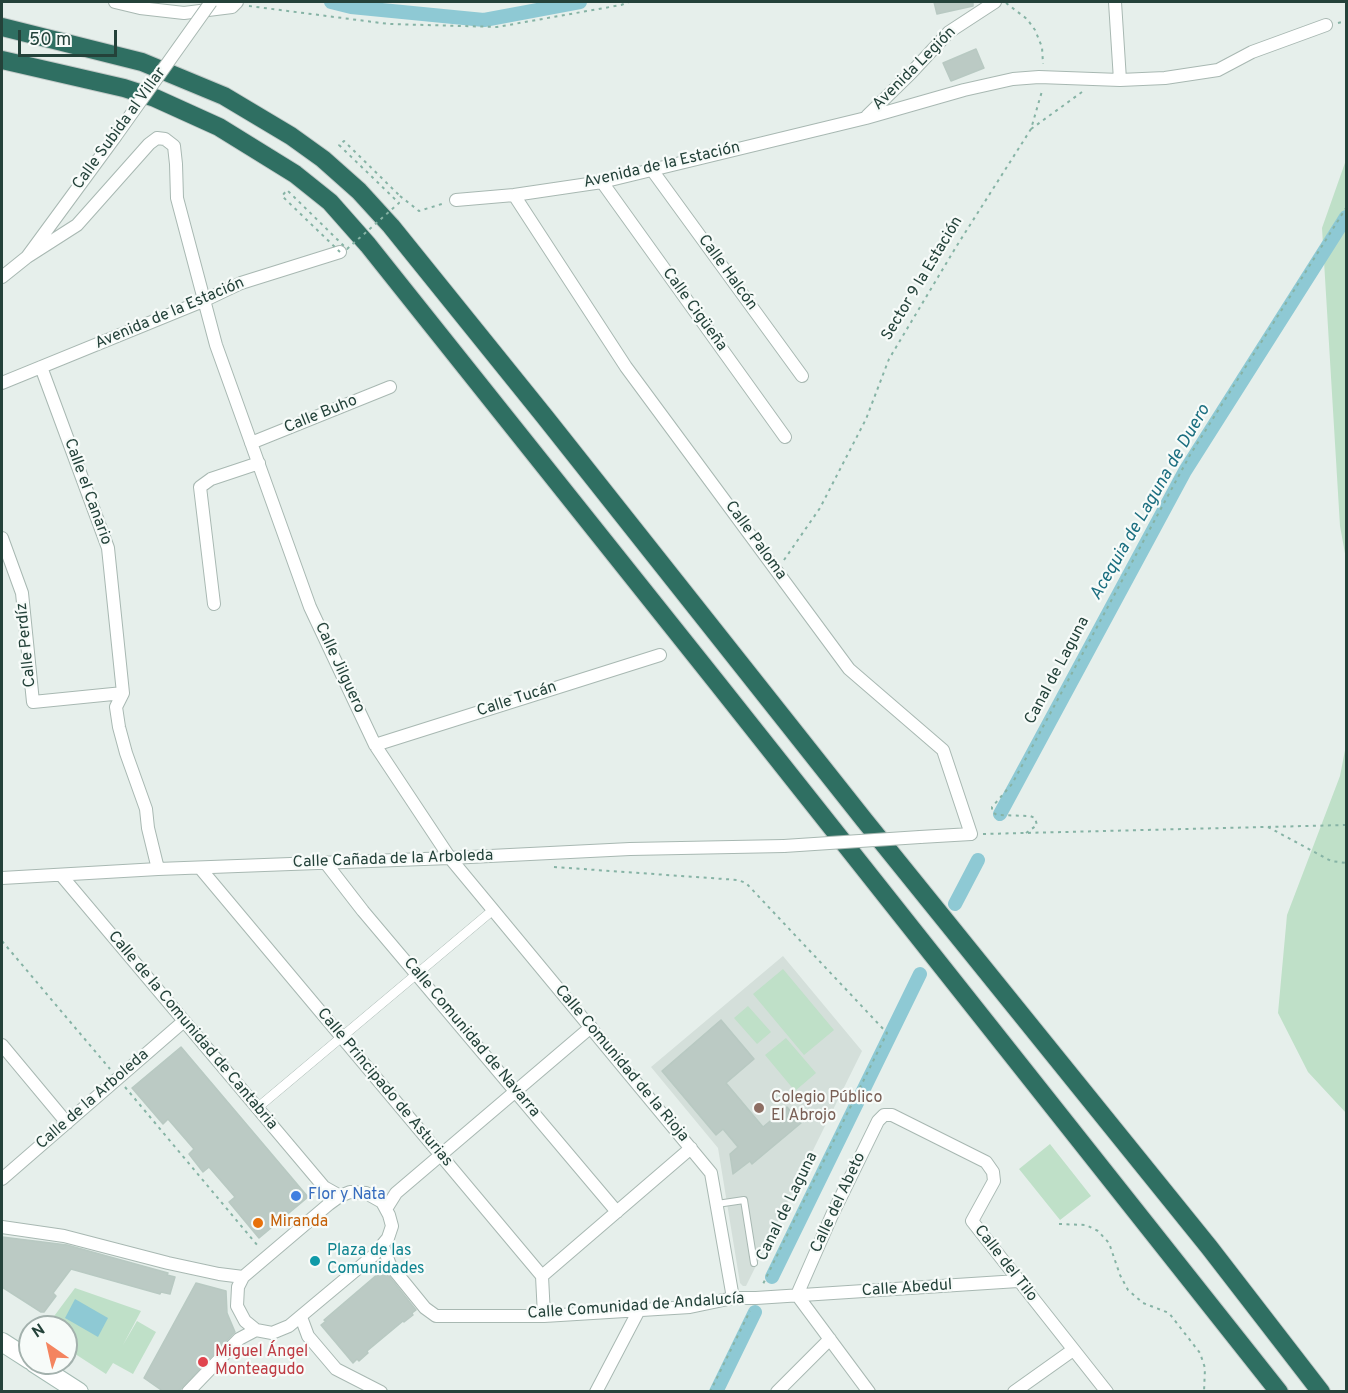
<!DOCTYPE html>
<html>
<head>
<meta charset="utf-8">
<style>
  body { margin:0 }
  #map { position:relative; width:1348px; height:1393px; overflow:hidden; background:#e6efeb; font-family:Overpass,sans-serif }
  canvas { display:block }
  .frame { position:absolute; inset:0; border:3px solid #24423a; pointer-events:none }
  .north { position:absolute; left:18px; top:1315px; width:60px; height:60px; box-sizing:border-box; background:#f7fbf9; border:2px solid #a3b1ad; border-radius:50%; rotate:326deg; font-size:16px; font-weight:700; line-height:24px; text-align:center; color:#24423a }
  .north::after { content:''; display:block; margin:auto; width:21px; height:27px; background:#f4845f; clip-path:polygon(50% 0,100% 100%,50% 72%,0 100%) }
  .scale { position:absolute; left:18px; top:30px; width:99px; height:27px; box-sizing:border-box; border:3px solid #24423a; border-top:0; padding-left:8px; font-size:18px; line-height:21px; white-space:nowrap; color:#24423a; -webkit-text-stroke:4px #f7fbf9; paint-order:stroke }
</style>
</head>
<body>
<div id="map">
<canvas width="1348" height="1393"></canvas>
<div class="frame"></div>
<div class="north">N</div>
<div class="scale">50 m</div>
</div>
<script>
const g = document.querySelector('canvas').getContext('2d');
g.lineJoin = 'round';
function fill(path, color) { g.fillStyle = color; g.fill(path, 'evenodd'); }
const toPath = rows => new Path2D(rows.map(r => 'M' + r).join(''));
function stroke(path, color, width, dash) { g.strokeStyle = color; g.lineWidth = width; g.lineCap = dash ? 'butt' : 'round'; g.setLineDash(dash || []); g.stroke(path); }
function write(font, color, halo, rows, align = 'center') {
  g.font = font + ' Overpass,sans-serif'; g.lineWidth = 4.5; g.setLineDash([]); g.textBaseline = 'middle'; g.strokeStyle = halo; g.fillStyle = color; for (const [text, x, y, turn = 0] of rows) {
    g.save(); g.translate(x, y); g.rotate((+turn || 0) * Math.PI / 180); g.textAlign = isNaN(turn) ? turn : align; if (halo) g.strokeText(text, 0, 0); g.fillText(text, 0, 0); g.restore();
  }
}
fill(toPath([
  [783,956,862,1051,746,1286,743,1286,740,1283,718,1148,651,1067]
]), '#d4dfda');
fill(toPath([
  [1346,160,1346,559,1340,526,1322,228],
  [1346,745,1346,1113,1308,1072,1278,1013,1287,915,1340,776],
  [783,969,834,1030,804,1055,753,994],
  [748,1006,771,1032,757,1044,734,1018],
  [786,1038,816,1073,795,1091,765,1055],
  [1050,1144,1091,1196,1060,1220,1019,1169],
  [75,1288,141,1311,123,1345,137,1321,156,1332,133,1374,113,1363,106,1374,66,1348,66,1327,46,1327]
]), '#bfe0c8');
fill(toPath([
  [75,1299,108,1318,98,1337,65,1318]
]), '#8ec9d4');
stroke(toPath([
  [331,2,351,7,484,20,580,2],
  [1000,814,1185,471,1346,217],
  [955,904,978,860],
  [772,1277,920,974],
  [716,1392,755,1312]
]), '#8ec9d4', 14);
const building = toPath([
  [934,2,973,2,973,6,937,14,934,2],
  [976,49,984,68,951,81,943,63,976,49],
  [721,1020,754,1059,726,1083,763,1127,787,1107,801,1123,752,1164,750,1161,733,1174,730,1154,738,1147,723,1129,716,1135,662,1071,721,1020],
  [181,1047,308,1197,259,1238,229,1202,235,1197,209,1167,203,1172,189,1154,194,1149,168,1119,163,1124,132,1088,181,1047],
  [2,1237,67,1245,168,1273,167,1275,175,1277,170,1294,161,1292,160,1294,71,1269,53,1293,56,1296,44,1312,41,1312,2,1287,2,1237],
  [385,1271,416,1310,412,1313,413,1315,404,1322,403,1321,367,1351,368,1353,359,1361,357,1359,353,1363,321,1325,326,1321,324,1320,379,1273,380,1275,385,1271],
  [196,1283,226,1291,227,1313,235,1332,178,1392,164,1392,144,1378,196,1283]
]);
fill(building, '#bbcac4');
stroke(building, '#b8c9c2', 1.5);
const service = toPath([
  [717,1204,744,1200,754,1263]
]);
const pedestrian = toPath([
  [256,1109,493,910]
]);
const minor = toPath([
  [115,2,140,8,184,13,232,7,237,2],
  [1115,2,1120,80],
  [867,116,911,73,949,32,995,2],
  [652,170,802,376],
  [602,182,785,437],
  [514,195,626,367,849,669,943,750,971,834,920,837],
  [456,200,514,195,602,182,866,118,964,90,1013,79,1039,77,1120,80,1165,78,1218,70,1252,52,1326,25],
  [27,257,77,225,149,144,157,138,165,139,174,146,176,164,177,198,216,345,310,607,375,745,450,858,711,1173,733,1298],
  [2,277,27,257,115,137],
  [41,367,108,548,123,693],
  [2,383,203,301,241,283,340,252],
  [251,443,390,387],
  [2,538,22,593,33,702,123,693],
  [214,604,200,487,211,479,259,463],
  [123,693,116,707,119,727,126,753,146,809,148,828,158,869],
  [375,745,660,655],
  [325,862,363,911,617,1212],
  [200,868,542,1276,544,1316],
  [61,875,324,1187,340,1196],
  [2,878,158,869,450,858,630,849,784,846],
  [2,1045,67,1123],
  [2,1179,184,1021],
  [350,1192,366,1193,382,1202,389,1215,392,1226,388,1238,374,1255,289,1326,272,1333,256,1330,245,1321,237,1306,238,1287,243,1277,329,1204,340,1196,350,1192],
  [386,1209,396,1193,591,1027],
  [2,1227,64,1236,168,1263,219,1274,243,1277],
  [383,1246,390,1265,425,1308,436,1316,544,1316,690,1307,733,1298,756,1298,1018,1281],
  [542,1276,691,1148],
  [797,1295,832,1215,878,1121,884,1115,892,1115,986,1162,993,1172,994,1181,972,1221,1107,1392],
  [797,1295,869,1392],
  [301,1317,308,1336,336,1369,381,1392],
  [188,1392,239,1339,256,1330],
  [596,1392,639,1310],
  [777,1392,830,1339],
  [1014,1392,1073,1350]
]);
const secondary = toPath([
  [2,1342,30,1360],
  [34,1363,79,1392]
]);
const motorway = toPath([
  [2,27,142,62,224,96,291,136,323,159,359,191,391,226,545,417,865,821,1209,1247,1321,1392],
  [2,60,124,88,155,98,219,127,295,174,330,202,368,245,718,684,1279,1392]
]);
stroke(service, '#a8b8b2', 8);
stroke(pedestrian, '#a8b8b2', 10);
stroke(minor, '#a8b8b2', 14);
stroke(secondary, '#a4bbb3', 20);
stroke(motorway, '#c2cac8', 20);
stroke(toPath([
  [1006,3,1027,19,1035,30,1042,47,1043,64],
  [249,6,389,24,497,27,621,5,629,2],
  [1338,23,1346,21],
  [1031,129,1082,92],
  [400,196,419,211,445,203],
  [784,560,820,508,866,419,889,359,956,247,1031,129,1042,91],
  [1268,827,1331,861,1346,863],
  [1026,833,1037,825,1035,818,1030,816,997,815,992,812,992,807,1012,784,1190,455,1346,208],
  [983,834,1346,825],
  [554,867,738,880,746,883,887,1033,763,1284],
  [2,941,110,1069],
  [125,1087,258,1246],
  [1059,1224,1086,1225,1098,1231,1109,1243,1120,1275,1128,1290,1143,1303,1169,1313,1200,1353,1205,1368,1204,1392],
  [710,1392,750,1311]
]), '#86b3a5', 2, [3, 4.5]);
stroke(service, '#fff', 6);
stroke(pedestrian, '#fff', 9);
stroke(minor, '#fff', 12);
stroke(secondary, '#fff', 18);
stroke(motorway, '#2f6f62', 18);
const minorBridge = toPath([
  [115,137,211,2],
  [784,846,920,837]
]);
stroke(minorBridge, '#a8b8b2', 14, []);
stroke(toPath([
  [340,252,282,196,287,190,347,249,399,203,339,145,344,141,400,196]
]), '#86b3a5', 2, [3, 4.5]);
stroke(minorBridge, '#fff', 12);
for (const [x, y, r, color] of [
  [759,1108,6,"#8d6e63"],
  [296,1196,6,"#3f7fe0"],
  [258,1223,6,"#e8710a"],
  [315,1261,6,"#0f9aa8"],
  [203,1362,6,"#e0444e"]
]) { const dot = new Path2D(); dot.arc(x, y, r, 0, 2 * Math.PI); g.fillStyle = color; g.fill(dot); stroke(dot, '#f7fbf9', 2); }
write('16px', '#24423a', '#f7fbf9', [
  ["Avenida Legión",915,69,-45],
  ["Calle Subida al Villar",120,129,-54],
  ["Avenida de la Estación",662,166,-13],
  ["Calle Halcón",727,273,54],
  ["Sector 9 la Estación",923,279,-59],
  ["Calle Cigüeña",694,310,54],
  ["Avenida de la Estación",170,314,-23],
  ["Calle Buho",321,415,-22],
  ["Calle el Canario",87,492,70],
  ["Calle Paloma",755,541,54],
  ["Calle Perdíz",27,645,-96],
  ["Calle Jilguero",339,668,65],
  ["Canal de Laguna",1058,671,-62],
  ["Calle Tucán",517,700,-18],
  ["Calle Cañada de la Arboleda",393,860,-2],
  ["Calle de la Comunidad de Cantabria",192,1031,50],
  ["Calle Comunidad de Navarra",471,1038,50],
  ["Calle Comunidad de la Rioja",621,1064,50],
  ["Calle Principado de Asturias",384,1088,50],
  ["Calle de la Arboleda",93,1100,-41],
  ["Calle del Abeto",839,1203,-65],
  ["Canal de Laguna",788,1207,-64],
  ["Calle del Tilo",1005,1264,52],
  ["Calle Abedul",907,1289,-4],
  ["Calle Comunidad de Andalucía",636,1307,-4]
]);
write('16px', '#785e54', '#f7fbf9', [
  ["Colegio Público",771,1099],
  ["El Abrojo",771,1117]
], 'left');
write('16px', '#366cbe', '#f7fbf9', [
  ["Flor y Nata",308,1196]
], 'left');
write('16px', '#c56008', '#f7fbf9', [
  ["Miranda",270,1223]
], 'left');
write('16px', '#0d838f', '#f7fbf9', [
  ["Plaza de las",327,1252],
  ["Comunidades",327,1270]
], 'left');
write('16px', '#be3a42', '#f7fbf9', [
  ["Miguel Ángel",215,1353],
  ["Monteagudo",215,1371]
], 'left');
write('italic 18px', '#1c6f80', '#f7fbf9', [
  ["Acequia de Laguna de Duero",1151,503,-60]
]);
</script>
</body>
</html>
